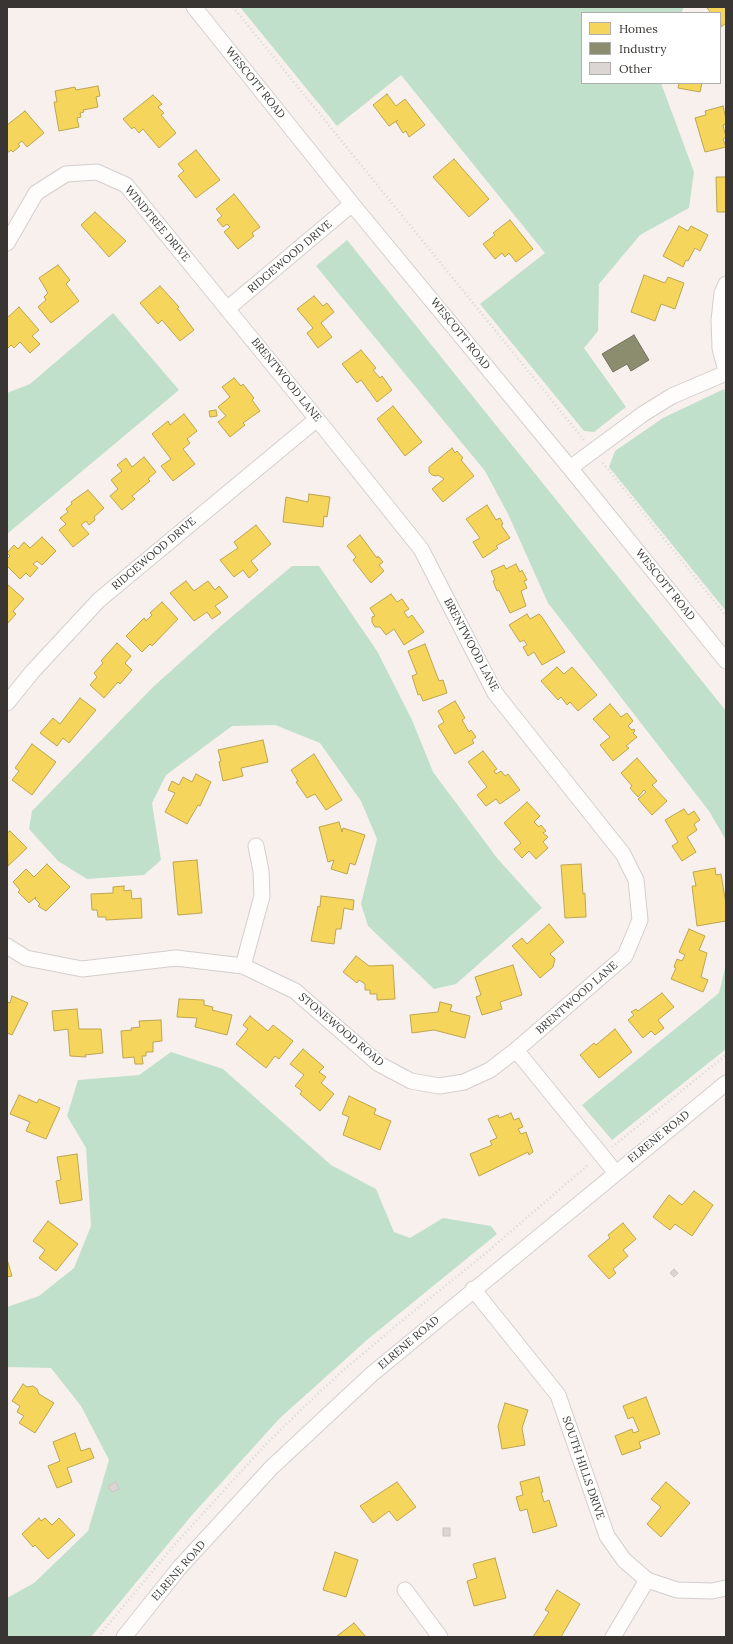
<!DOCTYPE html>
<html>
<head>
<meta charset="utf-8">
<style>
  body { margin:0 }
  #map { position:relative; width:733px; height:1644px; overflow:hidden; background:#f7f0ed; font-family:Lora,serif }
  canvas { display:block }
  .frame { position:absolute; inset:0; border:8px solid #393533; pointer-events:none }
  .legend { position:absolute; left:581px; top:12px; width:140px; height:72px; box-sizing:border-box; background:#fff; border:1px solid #b0aead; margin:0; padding:5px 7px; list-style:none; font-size:12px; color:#393533 }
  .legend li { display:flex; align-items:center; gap:8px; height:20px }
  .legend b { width:20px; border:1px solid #b0aead }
</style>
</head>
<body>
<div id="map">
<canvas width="733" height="1644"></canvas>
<div class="frame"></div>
<ul class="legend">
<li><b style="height:11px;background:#f6d55c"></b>Homes</li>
<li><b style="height:11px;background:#8c8c6e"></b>Industry</li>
<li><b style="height:11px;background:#dbd6d4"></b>Other</li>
</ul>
</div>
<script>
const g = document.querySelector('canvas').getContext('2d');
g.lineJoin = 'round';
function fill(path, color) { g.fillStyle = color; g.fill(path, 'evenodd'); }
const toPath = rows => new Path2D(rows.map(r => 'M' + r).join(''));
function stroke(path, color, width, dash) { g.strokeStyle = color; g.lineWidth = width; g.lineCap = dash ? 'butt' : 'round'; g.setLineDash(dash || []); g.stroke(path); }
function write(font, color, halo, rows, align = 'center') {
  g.font = font + ' Lora,serif'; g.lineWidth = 4; g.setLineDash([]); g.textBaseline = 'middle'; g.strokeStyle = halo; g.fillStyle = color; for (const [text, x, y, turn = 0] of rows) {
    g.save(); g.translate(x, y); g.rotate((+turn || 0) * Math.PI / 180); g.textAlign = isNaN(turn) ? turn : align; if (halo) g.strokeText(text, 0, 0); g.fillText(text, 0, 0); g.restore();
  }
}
fill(toPath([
  [240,7,684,7,681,13,582,13,582,83,661,83,694,172,689,208,640,235,599,284,598,331,584,348,626,407,594,432,584,431,480,304,545,253,401,75,337,126],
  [347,240,726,711,726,840,709,811,548,603,508,514,485,471,316,266],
  [113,313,179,390,7,534,7,393,30,384],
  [724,389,726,395,726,611,609,467,615,451,663,418],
  [292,566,319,566,377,651,412,720,433,772,497,858,542,908,456,984,434,989,368,926,361,904,377,839,361,801,320,743,275,725,232,726,166,775,152,803,161,860,144,875,87,879,58,861,29,829,32,811,153,687,222,625],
  [726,964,726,1049,612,1140,582,1105,719,993],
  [171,1052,223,1069,331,1165,376,1189,394,1232,410,1238,443,1218,491,1226,497,1234,368,1339,280,1418,192,1515,91,1637,7,1637,7,1598,34,1583,88,1531,109,1460,81,1406,51,1368,7,1367,7,1307,39,1296,74,1268,91,1226,86,1148,67,1116,78,1080,139,1075]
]), '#c1e0cb');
const homes = toPath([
  [709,7,726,7,726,23,721,27,720,13,711,13,707,8,709,7],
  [679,83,702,83,700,92,678,88,679,83],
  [98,86,100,96,96,97,98,107,83,110,84,112,80,113,81,117,77,118,79,127,59,131,54,102,57,102,55,91,75,87,76,90,98,86],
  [387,94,396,106,405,99,425,125,409,137,406,131,403,133,396,122,398,120,389,126,373,105,387,94],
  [153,95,162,104,158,107,164,113,161,115,176,133,159,148,143,129,139,133,134,127,132,129,123,119,153,95],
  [723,106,726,119,726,124,723,125,726,137,723,139,726,147,705,152,695,118,706,115,705,111,723,106],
  [25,111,44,133,27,147,22,141,18,144,20,146,13,152,11,150,7,153,7,125,25,111],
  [196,150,220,180,196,198,178,176,184,171,178,164,196,150],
  [454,159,489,199,469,217,433,177,454,159],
  [726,172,726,212,717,212,716,177,726,177,726,172],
  [234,194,260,227,252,233,254,236,238,249,224,232,230,227,227,224,223,227,217,220,222,216,216,209,234,194],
  [95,212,126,241,109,257,81,225,95,212],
  [510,220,533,249,516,262,509,253,505,257,502,253,495,259,483,244,495,235,493,233,510,220],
  [679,226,688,231,691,226,708,235,700,251,695,248,688,261,686,260,683,267,663,256,679,226],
  [58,265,70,280,66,284,79,301,51,323,38,307,46,300,44,297,48,293,39,278,58,265],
  [644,275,665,283,668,277,684,283,675,309,661,304,655,321,631,312,644,275],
  [160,286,179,307,177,309,178,309,194,330,180,341,162,320,158,324,140,303,160,286],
  [314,296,323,306,327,303,334,312,321,323,332,337,318,348,307,333,313,328,297,309,314,296],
  [19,307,39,330,32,336,40,344,30,353,20,342,14,348,11,345,7,349,7,318,19,307],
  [361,350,376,368,373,370,380,378,382,376,392,390,377,402,361,380,357,383,342,364,361,350],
  [234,378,241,386,243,384,254,398,252,400,260,411,243,423,245,425,230,437,218,422,226,416,218,407,230,397,222,387,234,378],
  [393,406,422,442,405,456,377,419,393,406],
  [216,410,217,416,210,417,209,411,216,410],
  [184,414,197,431,187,439,190,443,183,449,195,464,173,481,161,466,171,459,152,434,168,421,170,425,184,414],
  [452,448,455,453,457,451,463,458,461,460,474,476,443,502,432,489,444,479,438,475,436,476,432,475,429,472,429,467,452,448],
  [144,457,156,472,148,479,150,481,132,496,135,499,122,510,110,496,118,489,111,480,122,471,117,465,126,458,132,467,144,457],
  [88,490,104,508,94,517,95,520,89,525,86,521,81,525,89,534,73,547,59,530,66,524,60,518,68,512,66,509,72,504,71,502,88,490],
  [309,494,330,497,327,517,324,516,323,527,283,522,286,497,308,502,309,494],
  [487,505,496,520,500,518,503,524,501,525,510,538,496,546,498,548,483,558,473,542,480,538,466,519,487,505],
  [256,525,271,544,251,561,258,570,249,578,243,570,234,577,220,560,238,548,234,542,256,525],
  [360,535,377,558,378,556,383,562,379,565,384,571,371,583,353,560,356,557,347,546,360,535],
  [42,537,56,551,42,565,37,561,33,564,38,568,30,577,26,573,20,579,7,566,7,559,10,556,7,553,14,545,18,549,24,542,30,548,42,537],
  [516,564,520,572,522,570,527,580,524,581,527,588,521,591,526,606,510,613,499,590,497,591,493,581,495,580,491,571,504,565,506,569,516,564],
  [186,581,194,591,208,581,215,590,219,586,228,597,215,606,221,613,212,619,207,612,194,621,170,593,186,581],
  [7,584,24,599,13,611,16,614,7,624,7,584],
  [391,594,397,602,402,599,409,609,404,612,408,618,412,615,424,632,404,645,394,629,386,635,380,627,375,627,372,622,372,617,375,616,370,608,391,594],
  [162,602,178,619,152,646,150,644,142,652,126,636,144,618,146,621,152,615,150,613,162,602],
  [527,614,530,619,539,614,542,617,565,652,542,665,534,652,528,656,523,647,527,645,524,640,520,642,509,625,527,614],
  [117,643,131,656,125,663,132,670,120,684,118,682,104,698,90,685,97,677,94,673,103,663,101,661,117,643],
  [425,644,439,681,443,680,447,693,423,701,420,694,418,695,412,676,417,674,408,651,425,644],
  [557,667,564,674,572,667,597,695,578,711,570,702,567,705,561,697,558,700,541,681,557,667],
  [80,698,96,710,69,743,63,738,57,746,40,733,53,718,60,724,80,698],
  [455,701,465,718,462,720,469,732,471,730,476,737,472,740,474,743,455,754,438,726,444,722,438,711,455,701],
  [610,704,621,717,627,713,633,721,628,726,632,730,634,729,635,731,633,733,637,737,626,746,629,748,613,761,600,745,610,737,593,719,610,704],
  [263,740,268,762,241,768,243,776,223,781,219,762,221,761,218,750,263,740],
  [32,744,56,762,32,795,12,780,19,771,15,768,32,744],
  [483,751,497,769,494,771,496,774,501,771,505,776,508,774,520,790,500,804,496,799,486,806,477,795,487,787,468,762,483,751],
  [314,754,342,800,326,810,315,794,307,798,296,782,298,781,291,770,314,754],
  [637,758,657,781,652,785,667,801,652,815,638,799,646,792,644,790,638,797,630,788,632,786,621,773,637,758],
  [196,774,211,782,200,806,198,805,187,824,165,812,175,793,168,790,172,781,179,785,183,777,192,782,196,774],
  [527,802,540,816,534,822,539,827,541,825,546,831,543,833,548,837,543,842,548,848,536,859,529,851,522,858,514,849,521,843,504,823,527,802],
  [684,809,688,815,694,811,700,820,694,824,697,830,687,837,696,852,682,861,672,846,678,842,665,820,684,809],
  [339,822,342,832,343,828,365,835,355,865,350,863,347,874,331,869,334,860,328,862,319,827,339,822],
  [10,831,27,848,8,866,7,833,10,831],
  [197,860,202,913,178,915,173,862,197,860],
  [47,864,70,887,46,911,38,906,40,904,35,899,36,897,29,903,18,892,20,890,13,882,26,869,34,877,47,864],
  [581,864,583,894,585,893,586,917,565,918,561,865,581,864],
  [715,868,716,875,721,874,726,904,726,921,697,926,692,886,696,886,693,872,715,868],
  [124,886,124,891,131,890,132,899,141,898,142,918,106,920,106,917,98,917,97,910,92,910,91,894,113,893,113,887,124,886],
  [321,896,354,900,353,910,344,908,341,929,336,929,334,944,311,941,318,906,320,907,321,896],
  [549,924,564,942,550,954,555,959,553,967,540,978,512,946,522,938,527,944,549,924],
  [689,929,705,936,699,950,707,953,701,977,708,980,703,992,671,979,676,968,674,967,677,959,682,961,685,955,679,952,689,929],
  [356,956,369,966,393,965,395,999,377,1000,377,994,370,994,370,990,365,990,365,984,359,980,357,983,343,972,356,956],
  [513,965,522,995,500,1002,502,1009,482,1015,476,997,481,995,475,977,513,965],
  [662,993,674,1007,658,1020,664,1028,655,1035,651,1031,643,1038,628,1020,634,1015,631,1012,636,1009,638,1011,662,993],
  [12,996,28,1003,12,1035,7,1033,7,1002,10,1003,12,996],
  [179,999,204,1000,204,1005,213,1007,212,1010,232,1015,227,1035,195,1027,197,1018,177,1017,179,999],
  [440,1002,452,1005,450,1011,470,1016,465,1038,434,1030,412,1033,410,1015,438,1012,440,1002],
  [77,1009,79,1029,101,1029,103,1053,85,1055,86,1057,70,1056,68,1029,54,1031,52,1011,77,1009],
  [250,1016,268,1031,273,1025,293,1041,279,1059,275,1056,266,1068,236,1044,248,1029,243,1025,250,1016],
  [161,1020,162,1041,153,1042,153,1052,146,1052,146,1056,142,1056,143,1064,135,1064,134,1057,123,1058,121,1031,132,1030,131,1028,140,1027,139,1021,161,1020],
  [615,1029,632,1052,599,1078,580,1055,594,1043,596,1045,615,1029],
  [303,1049,324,1067,319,1072,326,1077,321,1083,334,1094,320,1111,300,1094,302,1091,295,1086,304,1075,290,1064,303,1049],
  [19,1095,37,1103,39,1099,60,1108,46,1139,26,1131,30,1122,10,1114,19,1095],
  [349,1096,376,1109,374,1114,391,1121,380,1150,343,1135,349,1117,342,1114,349,1096],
  [511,1113,514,1120,519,1118,523,1127,518,1129,521,1134,526,1132,533,1152,529,1155,528,1152,479,1176,470,1154,492,1145,490,1141,497,1138,488,1119,498,1115,499,1118,511,1113],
  [77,1154,82,1200,60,1204,56,1181,61,1180,57,1157,77,1154],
  [694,1191,713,1205,692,1236,675,1224,670,1230,653,1217,669,1195,682,1205,694,1191],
  [48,1221,78,1244,56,1271,39,1258,45,1250,33,1241,48,1221],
  [623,1223,636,1239,623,1250,628,1256,613,1269,616,1273,609,1279,588,1256,610,1238,608,1235,623,1223],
  [7,1259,12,1276,7,1277,7,1259],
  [23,1384,27,1387,33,1386,37,1389,39,1394,54,1403,35,1433,19,1423,24,1416,17,1412,20,1406,12,1401,23,1384],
  [646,1397,660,1434,639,1442,641,1448,622,1455,615,1436,632,1429,633,1433,639,1431,633,1417,628,1419,623,1406,646,1397],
  [505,1403,528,1410,522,1428,525,1445,502,1449,498,1426,505,1403],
  [75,1433,81,1451,90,1448,94,1458,67,1468,72,1482,57,1488,48,1466,60,1461,53,1442,75,1433],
  [539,1477,543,1492,541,1492,544,1502,549,1500,557,1526,533,1533,527,1509,520,1511,516,1497,523,1495,520,1482,539,1477],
  [397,1482,416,1507,397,1521,389,1511,373,1523,360,1506,397,1482],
  [666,1482,690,1503,661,1537,647,1524,661,1507,651,1499,666,1482],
  [39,1518,41,1521,45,1518,52,1525,59,1518,75,1535,48,1559,35,1545,33,1547,22,1534,39,1518],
  [335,1552,358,1560,346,1597,323,1590,335,1552],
  [495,1558,506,1598,474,1606,467,1581,477,1578,473,1564,495,1558],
  [557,1590,580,1604,561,1637,533,1637,549,1612,545,1610,557,1590],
  [354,1623,366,1637,337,1637,337,1636,354,1623]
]);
fill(homes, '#f6d55c');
stroke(homes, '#bda550', 1);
const industry = toPath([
  [634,335,649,360,631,371,627,364,613,372,602,354,634,335]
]);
fill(industry, '#8c8c6e');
stroke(industry, '#73725c', 1);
const building = toPath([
  [674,1269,678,1273,674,1277,670,1273,674,1269],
  [116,1482,119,1489,112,1492,108,1486,116,1482],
  [443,1528,450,1528,450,1536,443,1536,443,1528]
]);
fill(building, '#dbd6d4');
stroke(building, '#ccc6c4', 1);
const minor = toPath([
  [194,7,352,204,570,468,726,661],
  [7,243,36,193,66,174,97,172,126,185,317,419,421,549,495,693,623,854,636,880,640,920,625,956,516,1050,490,1070,464,1082,439,1086,411,1081,379,1064,295,991,243,966,176,958,82,969,26,958,7,946],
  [726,284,722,293,719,320,720,348,726,371],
  [227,309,352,204],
  [570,468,643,414,672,396,726,373],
  [7,703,33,671,99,600,317,419],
  [243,966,262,896,261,871,256,846],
  [516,1050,616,1173],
  [473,1289,558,1395,607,1536,624,1560,647,1580,677,1590,712,1591,726,1588],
  [405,1590,440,1637],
  [124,1637,180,1567,272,1467,372,1374,726,1083],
  [613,1637,647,1580]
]);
stroke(minor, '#d4cecd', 17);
stroke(toPath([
  [233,7,584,440],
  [603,463,726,616],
  [612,1147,726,1055],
  [98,1637,176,1543,268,1442,304,1407,339,1374,398,1324,486,1253,589,1164]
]), '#d8d6d5', 2.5, [1, 3]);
stroke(minor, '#fefdfc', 15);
write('11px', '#393533', '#fff', [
  ["WESCOTT ROAD",255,83,51],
  ["WINDTREE DRIVE",157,224,50],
  ["RIDGEWOOD DRIVE",290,257,-40],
  ["WESCOTT ROAD",460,334,51],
  ["BRENTWOOD LANE",286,380,51],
  ["RIDGEWOOD DRIVE",154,554,-40],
  ["WESCOTT ROAD",665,585,51],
  ["BRENTWOOD LANE",471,645,62],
  ["BRENTWOOD LANE",577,998,-41],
  ["STONEWOOD ROAD",341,1030,40],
  ["ELRENE ROAD",659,1137,-39],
  ["ELRENE ROAD",409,1343,-40],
  ["SOUTH HILLS DRIVE",583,1468,71],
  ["ELRENE ROAD",179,1571,-49]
]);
</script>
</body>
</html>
